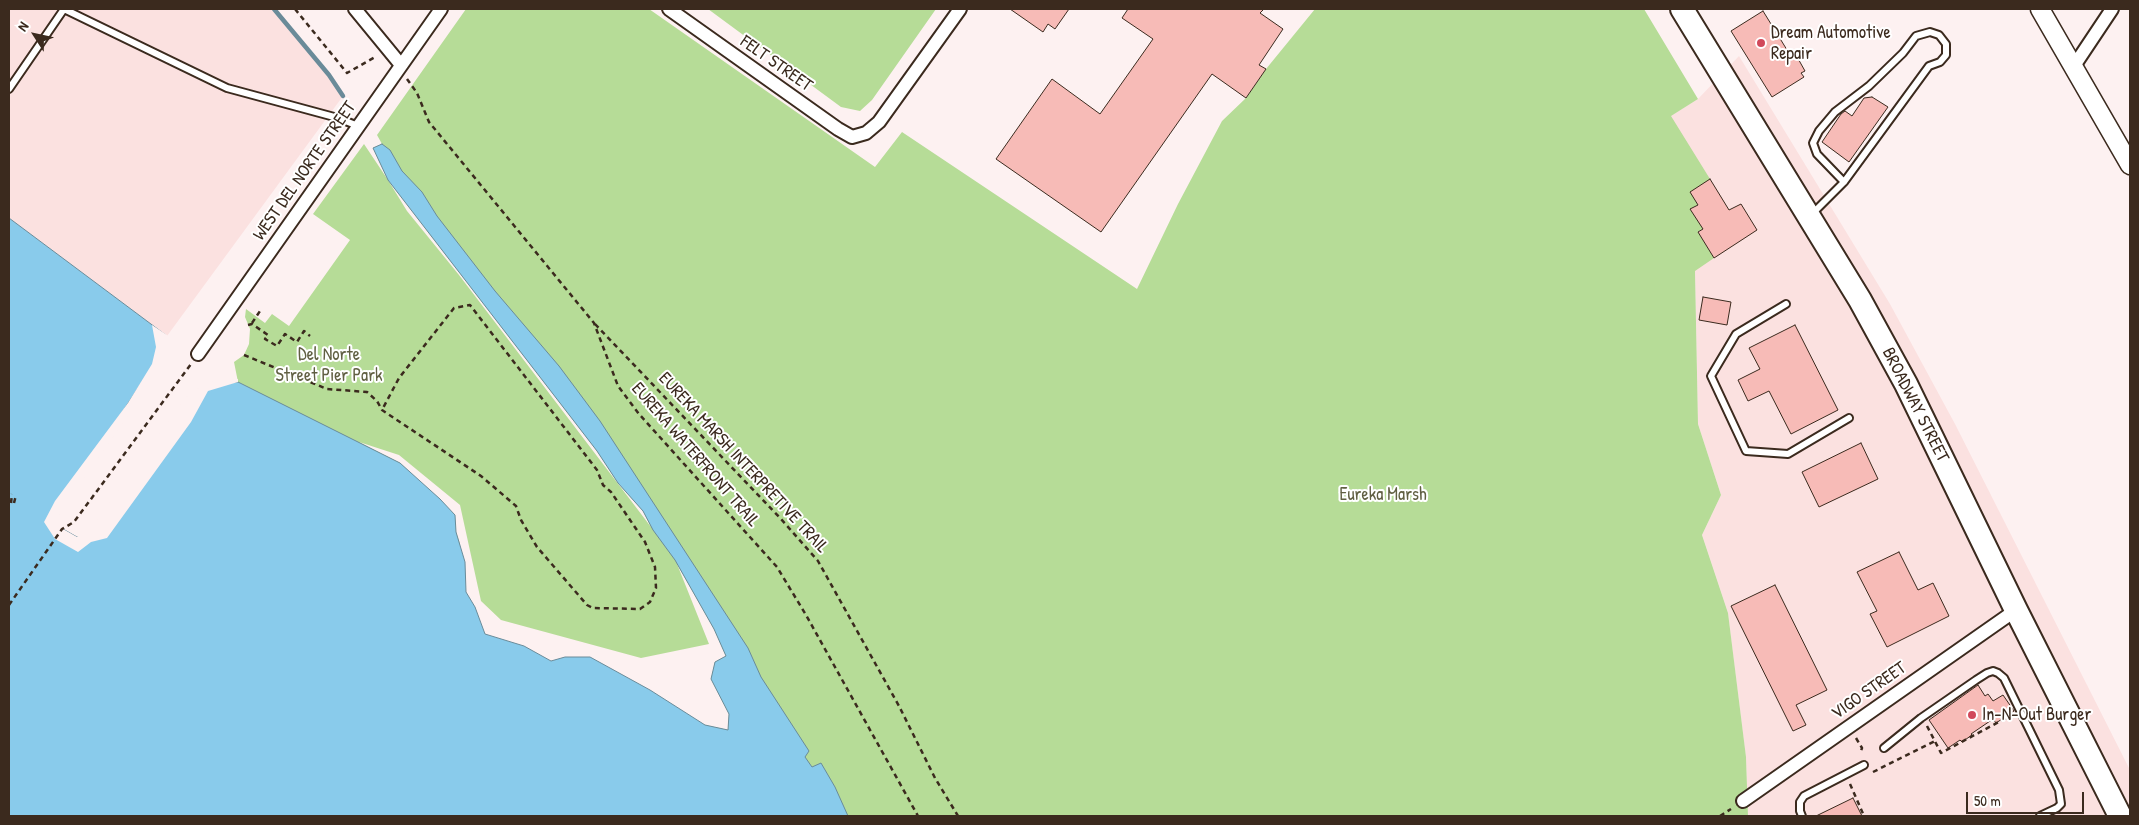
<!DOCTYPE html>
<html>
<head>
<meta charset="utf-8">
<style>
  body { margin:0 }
  #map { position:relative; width:2139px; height:825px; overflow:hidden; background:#fdf1f1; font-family:"Patrick Hand",sans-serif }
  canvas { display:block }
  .frame { position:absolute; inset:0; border:10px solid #3b2a1e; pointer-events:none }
  .north { position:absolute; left:10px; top:10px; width:50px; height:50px; -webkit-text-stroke:4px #fff; paint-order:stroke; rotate:305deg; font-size:14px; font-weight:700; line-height:20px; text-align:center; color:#3b2a1e }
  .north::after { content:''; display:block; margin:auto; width:18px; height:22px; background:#3b2a1e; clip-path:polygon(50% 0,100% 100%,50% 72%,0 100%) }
  .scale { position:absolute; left:1966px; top:792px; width:118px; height:22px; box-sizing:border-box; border:2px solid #3b2a1e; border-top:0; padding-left:6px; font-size:15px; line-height:18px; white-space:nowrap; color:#3b2a1e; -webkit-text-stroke:4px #fff; paint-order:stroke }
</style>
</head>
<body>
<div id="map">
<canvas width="2139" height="825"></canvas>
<div class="frame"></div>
<div class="north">N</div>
<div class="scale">50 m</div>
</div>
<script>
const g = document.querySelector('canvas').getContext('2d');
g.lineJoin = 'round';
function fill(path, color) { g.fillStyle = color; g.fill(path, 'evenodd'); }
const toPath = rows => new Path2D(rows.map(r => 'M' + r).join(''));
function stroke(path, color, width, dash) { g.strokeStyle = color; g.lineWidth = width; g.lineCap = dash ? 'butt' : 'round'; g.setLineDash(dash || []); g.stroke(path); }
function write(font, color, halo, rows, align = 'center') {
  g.font = font + ' "Patrick Hand",sans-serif'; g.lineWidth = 4; g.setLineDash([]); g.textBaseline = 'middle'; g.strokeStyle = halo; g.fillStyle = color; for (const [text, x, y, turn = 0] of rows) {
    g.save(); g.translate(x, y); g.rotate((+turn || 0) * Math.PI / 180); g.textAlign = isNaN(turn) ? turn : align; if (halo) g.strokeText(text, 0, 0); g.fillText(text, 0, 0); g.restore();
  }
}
fill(toPath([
  [9,9,274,9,329,75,343,96,167,336,9,218],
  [1739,56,1890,304,1955,424,2130,770,2130,816,1748,816,1746,757,1728,613,1702,535,1721,495,1698,424,1695,271,1698,232,1690,209,1670,116,1698,99]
]), '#fbe1e0');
fill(toPath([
  [466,9,649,9,875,167,902,132,1137,289,1178,204,1222,121,1246,98,1266,69,1315,9,1644,9,1698,99,1671,116,1710,179,1698,205,1691,209,1703,229,1698,232,1714,258,1695,271,1698,424,1721,495,1702,535,1728,613,1746,757,1748,816,119,816,9,505,79,552,257,392,238,382,234,362,244,355,249,344,250,329,245,317,246,309,265,323,272,314,289,326,350,240,313,214,364,144,388,180,373,148,382,144,377,135],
  [388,180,597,451,618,483,643,511,651,527,459,275,407,211],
  [359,442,399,455,460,505,481,601,501,620,641,658,709,644,677,564,714,629,726,656,715,662,711,679,729,714,728,730,705,725,458,631,460,544,456,532,455,515,400,463],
  [708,9,936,9,872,100,860,111,841,107]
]), '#b6dc97');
const water = toPath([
  [382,144,390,150,402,171,422,192,437,216,495,291,559,366,600,421,748,648,761,677,809,751,805,757,812,767,821,763,835,787,848,816,9,816,9,218,167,336,163,350,56,513,63,529,77,537,86,539,208,385,238,382,400,463,440,499,455,515,456,532,465,562,466,592,475,607,485,634,524,646,551,661,565,657,590,657,650,690,705,725,728,730,729,714,711,679,715,662,726,656,714,629,675,560,653,530,643,511,618,483,597,451,388,180,373,148,382,144]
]);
fill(water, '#89cbeb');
stroke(water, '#6a8b99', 1);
fill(toPath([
  [152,325,170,337,165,351,147,390,59,513,63,522,63,529,77,537,80,535,85,536,185,398,207,382,238,379,238,382,208,391,191,422,107,538,91,542,78,552,55,539,44,522,55,501,128,403,152,364,156,347]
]), '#fdf1f1');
stroke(toPath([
  [274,9,329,75,343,96]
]), '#6a8b99', 4.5);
const building = toPath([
  [1010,9,1069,9,1055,29,1048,24,1043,32,1010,9],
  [1128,9,1264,9,1260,13,1283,29,1259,65,1266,69,1246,98,1212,74,1101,232,996,159,1052,79,1100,114,1153,39,1122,18,1128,9],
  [1763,11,1792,58,1796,55,1805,71,1801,73,1804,77,1772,97,1731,31,1763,11],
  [1872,97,1888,107,1849,162,1822,142,1841,114,1845,111,1852,116,1864,98,1872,97],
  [1710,179,1729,210,1741,204,1757,230,1714,258,1698,232,1703,229,1690,209,1698,205,1690,192,1710,179],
  [1703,297,1731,302,1727,325,1699,320,1703,297],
  [1795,325,1838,410,1791,434,1769,391,1748,401,1738,380,1760,369,1749,348,1795,325],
  [1861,443,1878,479,1819,507,1802,472,1861,443],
  [1899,552,1918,590,1933,583,1949,616,1887,647,1870,614,1877,611,1857,572,1899,552],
  [1775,585,1827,690,1796,705,1806,725,1793,731,1731,606,1775,585],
  [1978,685,1985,696,1988,694,1993,701,2003,695,2014,711,1996,723,1993,719,1971,734,1972,735,1962,742,1960,740,1948,748,1929,720,1978,685],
  [1853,798,1862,816,1816,816,1853,798]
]);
fill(building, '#f7bbb7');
stroke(building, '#3b2a1e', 1);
const lane = toPath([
  [64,9,227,88,338,118,358,126],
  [9,89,64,9],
  [1812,214,1844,182,1929,66,1940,62,1946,55,1946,44,1939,35,1930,32,1916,36,1903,53,1869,86,1835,112,1819,131,1813,143,1817,154,1844,182],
  [1786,304,1736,334,1711,376,1746,451,1788,454,1849,418],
  [1884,748,1921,718,1976,680,1987,673,1993,671,1998,673,2004,678,2059,790,2061,804,2057,808,2040,816],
  [1802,816,1800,811,1800,802,1804,796,1864,765]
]);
const street = toPath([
  [355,9,401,65],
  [669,9,838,129,852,137,866,133,879,122,960,9],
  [2074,66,2112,9],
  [198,354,441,9],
  [1743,801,2016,610]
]);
const secondary = toPath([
  [2040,9,2130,165]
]);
const highway = toPath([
  [1682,9,1860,300,1906,384,2016,610,2120,816]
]);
stroke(lane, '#3b2a1e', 10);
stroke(street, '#3b2a1e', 16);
stroke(secondary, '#3b2a1e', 21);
stroke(highway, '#3b2a1e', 26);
stroke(toPath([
  [295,9,347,73,377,56],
  [407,79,417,93,429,122,594,323,618,386,639,414,777,567,806,615,918,816],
  [252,323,262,308],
  [595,324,781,519,818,561,899,706,935,778,958,816],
  [248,325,252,324,268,335,265,339,277,346,285,334,297,342,304,331,310,336],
  [244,355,327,389,367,392,377,401,382,410,481,476,516,506,521,520,537,547,587,605,593,608,640,609,650,602,656,588,655,567,645,542,611,492,603,485,597,470,470,305,454,308,399,378,382,410],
  [11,503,12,494],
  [14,503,16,495],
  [9,605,62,529,74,522,191,364],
  [1927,726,1941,753,2008,717],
  [1856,738,1862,748,1860,754],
  [1873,772,1935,741],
  [1850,784,1864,816],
  [1720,816,1731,809]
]), '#3b2a1e', 2.5, [5, 4]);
stroke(lane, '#fff', 6);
stroke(street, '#fff', 12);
stroke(secondary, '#fff', 18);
stroke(highway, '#fff', 22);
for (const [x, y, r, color] of [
  [1761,43,5,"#d1495b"],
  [1972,715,5,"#d1495b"]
]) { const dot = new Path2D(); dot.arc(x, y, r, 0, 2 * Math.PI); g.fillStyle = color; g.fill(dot); stroke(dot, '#fff', 2); }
write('18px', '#3b2a1e', '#fff', [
  ["Dream Automotive",1771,33],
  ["Repair",1771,54],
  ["In-N-Out Burger",1982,715]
], 'left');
write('18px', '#3b2a1e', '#fff', [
  ["FELT STREET",776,64,35],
  ["WEST DEL NORTE STREET",305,171,-55],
  ["BROADWAY STREET",1915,405,63],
  ["EUREKA WATERFRONT TRAIL",695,455,49],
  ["EUREKA MARSH INTERPRETIVE TRAIL",743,463,47],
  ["VIGO STREET",1869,691,-35]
]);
write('18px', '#605f42', '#fff', [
  ["Del Norte",329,355],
  ["Street Pier Park",329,376],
  ["Eureka Marsh",1383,495]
]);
</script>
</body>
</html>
